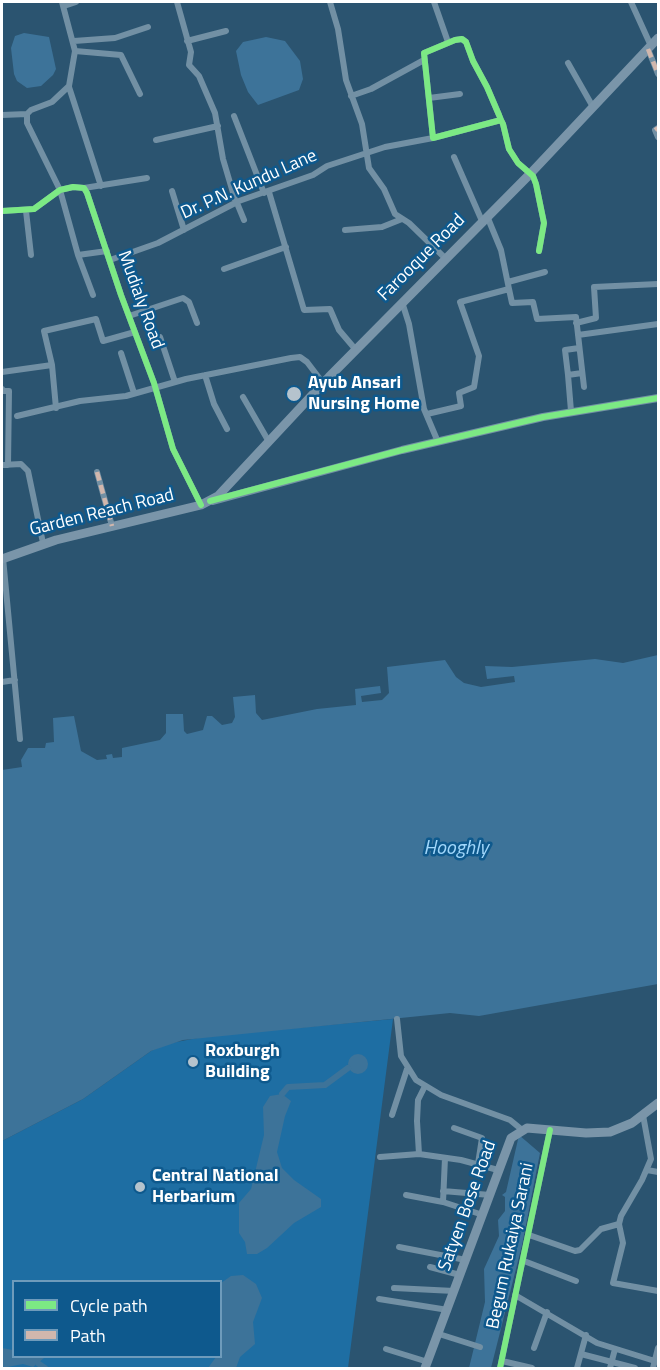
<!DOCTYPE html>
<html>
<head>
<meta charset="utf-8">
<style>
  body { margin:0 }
  #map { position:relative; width:660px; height:1370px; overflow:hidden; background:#2b5470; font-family:"Titillium Web",sans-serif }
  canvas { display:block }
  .frame { position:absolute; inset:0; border:3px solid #fff; pointer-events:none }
  .legend { position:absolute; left:12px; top:1280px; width:210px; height:78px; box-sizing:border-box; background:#0e598d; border:2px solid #6e9bbb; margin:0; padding:8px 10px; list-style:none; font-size:18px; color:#fff }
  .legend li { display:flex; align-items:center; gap:12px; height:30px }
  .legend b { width:30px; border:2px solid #6e9bbb }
</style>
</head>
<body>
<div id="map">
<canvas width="660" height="1370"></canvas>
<div class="frame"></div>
<ul class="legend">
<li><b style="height:8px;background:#7ce984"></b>Cycle path</li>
<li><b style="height:8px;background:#d1b7ad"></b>Path</li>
</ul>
</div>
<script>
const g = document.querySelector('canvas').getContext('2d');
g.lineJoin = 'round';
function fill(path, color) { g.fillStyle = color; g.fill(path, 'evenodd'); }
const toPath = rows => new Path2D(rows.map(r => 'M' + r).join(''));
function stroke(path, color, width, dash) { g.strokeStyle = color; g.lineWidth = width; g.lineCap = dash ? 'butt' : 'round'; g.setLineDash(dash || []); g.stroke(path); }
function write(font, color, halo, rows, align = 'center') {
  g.font = font + ' "Titillium Web",sans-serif'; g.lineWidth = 5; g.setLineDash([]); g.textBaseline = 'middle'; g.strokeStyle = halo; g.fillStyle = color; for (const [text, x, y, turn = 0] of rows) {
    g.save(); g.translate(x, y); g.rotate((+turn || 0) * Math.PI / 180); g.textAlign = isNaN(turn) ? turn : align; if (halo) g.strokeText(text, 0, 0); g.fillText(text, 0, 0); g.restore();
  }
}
fill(toPath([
  [393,1019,348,1368,2,1368,2,1141,83,1099,151,1051,166,1044,208,1036],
  [14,1282,220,1282,220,1356,14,1356]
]), '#1e6ea3');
fill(toPath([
  [24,33,49,37,56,69,53,75,41,86,27,88,17,81,14,74,11,48,15,36],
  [266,37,285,41,300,61,303,79,299,90,258,105,248,92,241,75,236,51,243,42],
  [658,655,658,984,479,1016,450,1013,183,1040,151,1051,83,1099,2,1141,2,770,22,767,21,760,28,748,45,748,46,743,54,742,53,718,74,716,81,751,97,760,107,759,106,755,112,754,113,758,122,757,122,748,160,740,166,733,166,714,183,714,184,731,187,734,203,730,207,716,212,716,222,725,232,723,235,717,233,697,255,695,256,713,262,720,317,709,356,705,355,689,380,686,381,693,361,696,362,702,382,700,389,693,387,667,445,660,456,677,464,683,481,687,515,682,514,676,487,679,485,666,512,667,595,659,623,663],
  '348 1064a10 10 0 1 1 20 0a10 10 0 1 1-20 0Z',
  [282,1094,291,1101,285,1116,277,1152,282,1168,294,1180,321,1199,321,1207,294,1223,267,1248,257,1254,247,1254,245,1242,239,1233,239,1203,251,1189,264,1135,263,1107,270,1096],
  [519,1135,540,1153,522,1245,491,1368,469,1368,485,1302,484,1269,499,1236,498,1220,505,1211,505,1197,502,1195,506,1192],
  [243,1275,256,1284,262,1298,253,1322,255,1344,240,1357,236,1368,208,1368,216,1357,220,1356,221,1283,231,1276],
  [2,1348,13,1350,14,1356,44,1358,33,1367,23,1364,2,1368]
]), '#3d7399');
stroke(toPath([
  [282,1094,288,1087,325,1085,348,1068],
  [39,1364,45,1368]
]), '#3d7399', 6);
stroke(toPath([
  [62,2,75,51,69,86,52,102,31,110,27,114,27,123,60,190,78,255,93,295],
  [177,2,191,52,189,65,199,76,215,113,223,159,236,203],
  [330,2,338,29,346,80,362,124,369,168,384,189,395,214,409,223,445,258],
  [434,2,448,42],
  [631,2,651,46],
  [64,6,76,2],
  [74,41,115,38,148,27],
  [187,41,226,31],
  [648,49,658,74],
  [75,51,121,55,140,94],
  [568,63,593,107],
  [69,87,101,186],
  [351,96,371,89,424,60],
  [429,98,460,94],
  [2,115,27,114],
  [234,116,264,193],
  [501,120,433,138,424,53,455,40,462,39,466,42,473,61,487,87,499,115,501,120,503,124,509,149,518,163,533,176,536,184,544,223,539,251],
  [658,128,655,130,658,137],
  [156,140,218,126],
  [454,157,482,221],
  [84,188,147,178],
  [172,191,184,230],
  [269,192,304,310,330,309,339,330,356,350],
  [237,203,244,220],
  [2,211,34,209,60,190,73,187,84,188,87,193,121,295,154,383,173,449,201,505],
  [26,211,31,255],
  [487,216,501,250,509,289],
  [345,230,382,227,402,219],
  [78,255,107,251],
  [110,260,158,243,239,201,313,175,327,166,385,147,433,138],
  [224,269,286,247],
  [508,282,545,272],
  [402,302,409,324,424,409,438,442],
  [129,316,183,298,189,302,197,323],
  [576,323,596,318,594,287,658,284],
  [578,335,658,324],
  [160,337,175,382],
  [121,353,134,393],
  [2,372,52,365],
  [205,375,214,404,227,429],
  [568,375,565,350,579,348],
  [2,389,2,391,9,391,8,465],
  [243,397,269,442],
  [56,408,52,365,44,331,96,319,103,341,135,332],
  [571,411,568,375,582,373],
  [427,414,461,406,459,393,474,387,479,356,460,302,509,289,512,303,533,302,537,319,576,317,584,387],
  [17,416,80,401,126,396,186,379,291,358,300,357,307,362,323,383],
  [2,465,21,464,28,471,43,543],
  [97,472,112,526],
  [3,558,20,739],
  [2,682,15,680],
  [397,1019,401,1056,416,1080,441,1095,510,1120,521,1129],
  [392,1115,407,1069],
  [643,1115,651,1159,642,1180,621,1216,619,1224,623,1243,613,1283,658,1291],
  [454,1128,482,1138,478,1164],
  [419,1154,417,1121,418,1100,425,1086],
  [380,1157,419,1154,461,1160,498,1170],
  [445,1158,443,1202,483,1215],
  [647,1170,658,1172],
  [443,1191,490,1195],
  [406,1195,443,1202],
  [529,1235,575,1251,580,1250,601,1229,619,1224],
  [399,1247,466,1260],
  [524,1261,576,1281],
  [430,1267,460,1275],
  [394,1288,454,1291],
  [515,1295,597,1343,658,1362],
  [379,1299,448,1310],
  [439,1334,480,1347],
  [534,1348,547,1312],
  [386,1349,428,1362],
  [581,1354,635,1368],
  [502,1361,532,1368],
  [500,1368,550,1130],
  [577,1368,586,1335],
  [610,1368,615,1349],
  [653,1368,658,1348]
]), '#7290a4', 6);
stroke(toPath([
  [213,501,402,450,543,417,658,398]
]), '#7290a4', 8);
stroke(toPath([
  [2,559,56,540,201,505,218,496,329,377,530,174,658,38],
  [425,1368,511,1138,527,1128,586,1133,610,1132,632,1123,658,1103]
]), '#7a95a9', 9);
stroke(toPath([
  [648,49,658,74],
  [655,130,658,128],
  [97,472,112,526]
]), '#d1b7ad', 4.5, [9, 4.5]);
stroke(toPath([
  [501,120,433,138,424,53,455,40,462,39,466,42,473,61,487,87,499,115,501,120,503,124,509,149,518,163,533,176,536,184,544,223,539,251],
  [2,211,34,209,60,190,73,187,84,188,87,193,121,295,154,383,173,449,201,505],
  [210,501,402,450,543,417,658,398],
  [500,1368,550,1130]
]), '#7ce984', 6);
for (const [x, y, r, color] of [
  [294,394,8,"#b5c3cd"],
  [193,1062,6,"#b5c3cd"],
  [140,1187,6,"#b5c3cd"]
]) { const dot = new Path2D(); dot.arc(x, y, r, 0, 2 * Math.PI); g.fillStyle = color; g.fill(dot); stroke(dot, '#0e598d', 2); }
write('18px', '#fff', '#0e598d', [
  ["Dr. P.N. Kundu Lane",249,185,-24],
  ["Farooque Road",422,258,-45],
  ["Mudialy Road",140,300,70],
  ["Garden Reach Road",102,513,-14],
  ["Satyen Bose Road",468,1206,-70],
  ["Begum Rukaiya Sarani",511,1246,-78]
]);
write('bold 18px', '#fff', '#0e598d', [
  ["Ayub Ansari",308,384],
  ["Nursing Home",308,405],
  ["Roxburgh",205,1052],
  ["Building",205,1073],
  ["Central National",152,1177],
  ["Herbarium",152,1198]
], 'left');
write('italic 20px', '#a1d7fb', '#0e598d', [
  ["Hooghly",456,849]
]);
</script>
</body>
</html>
